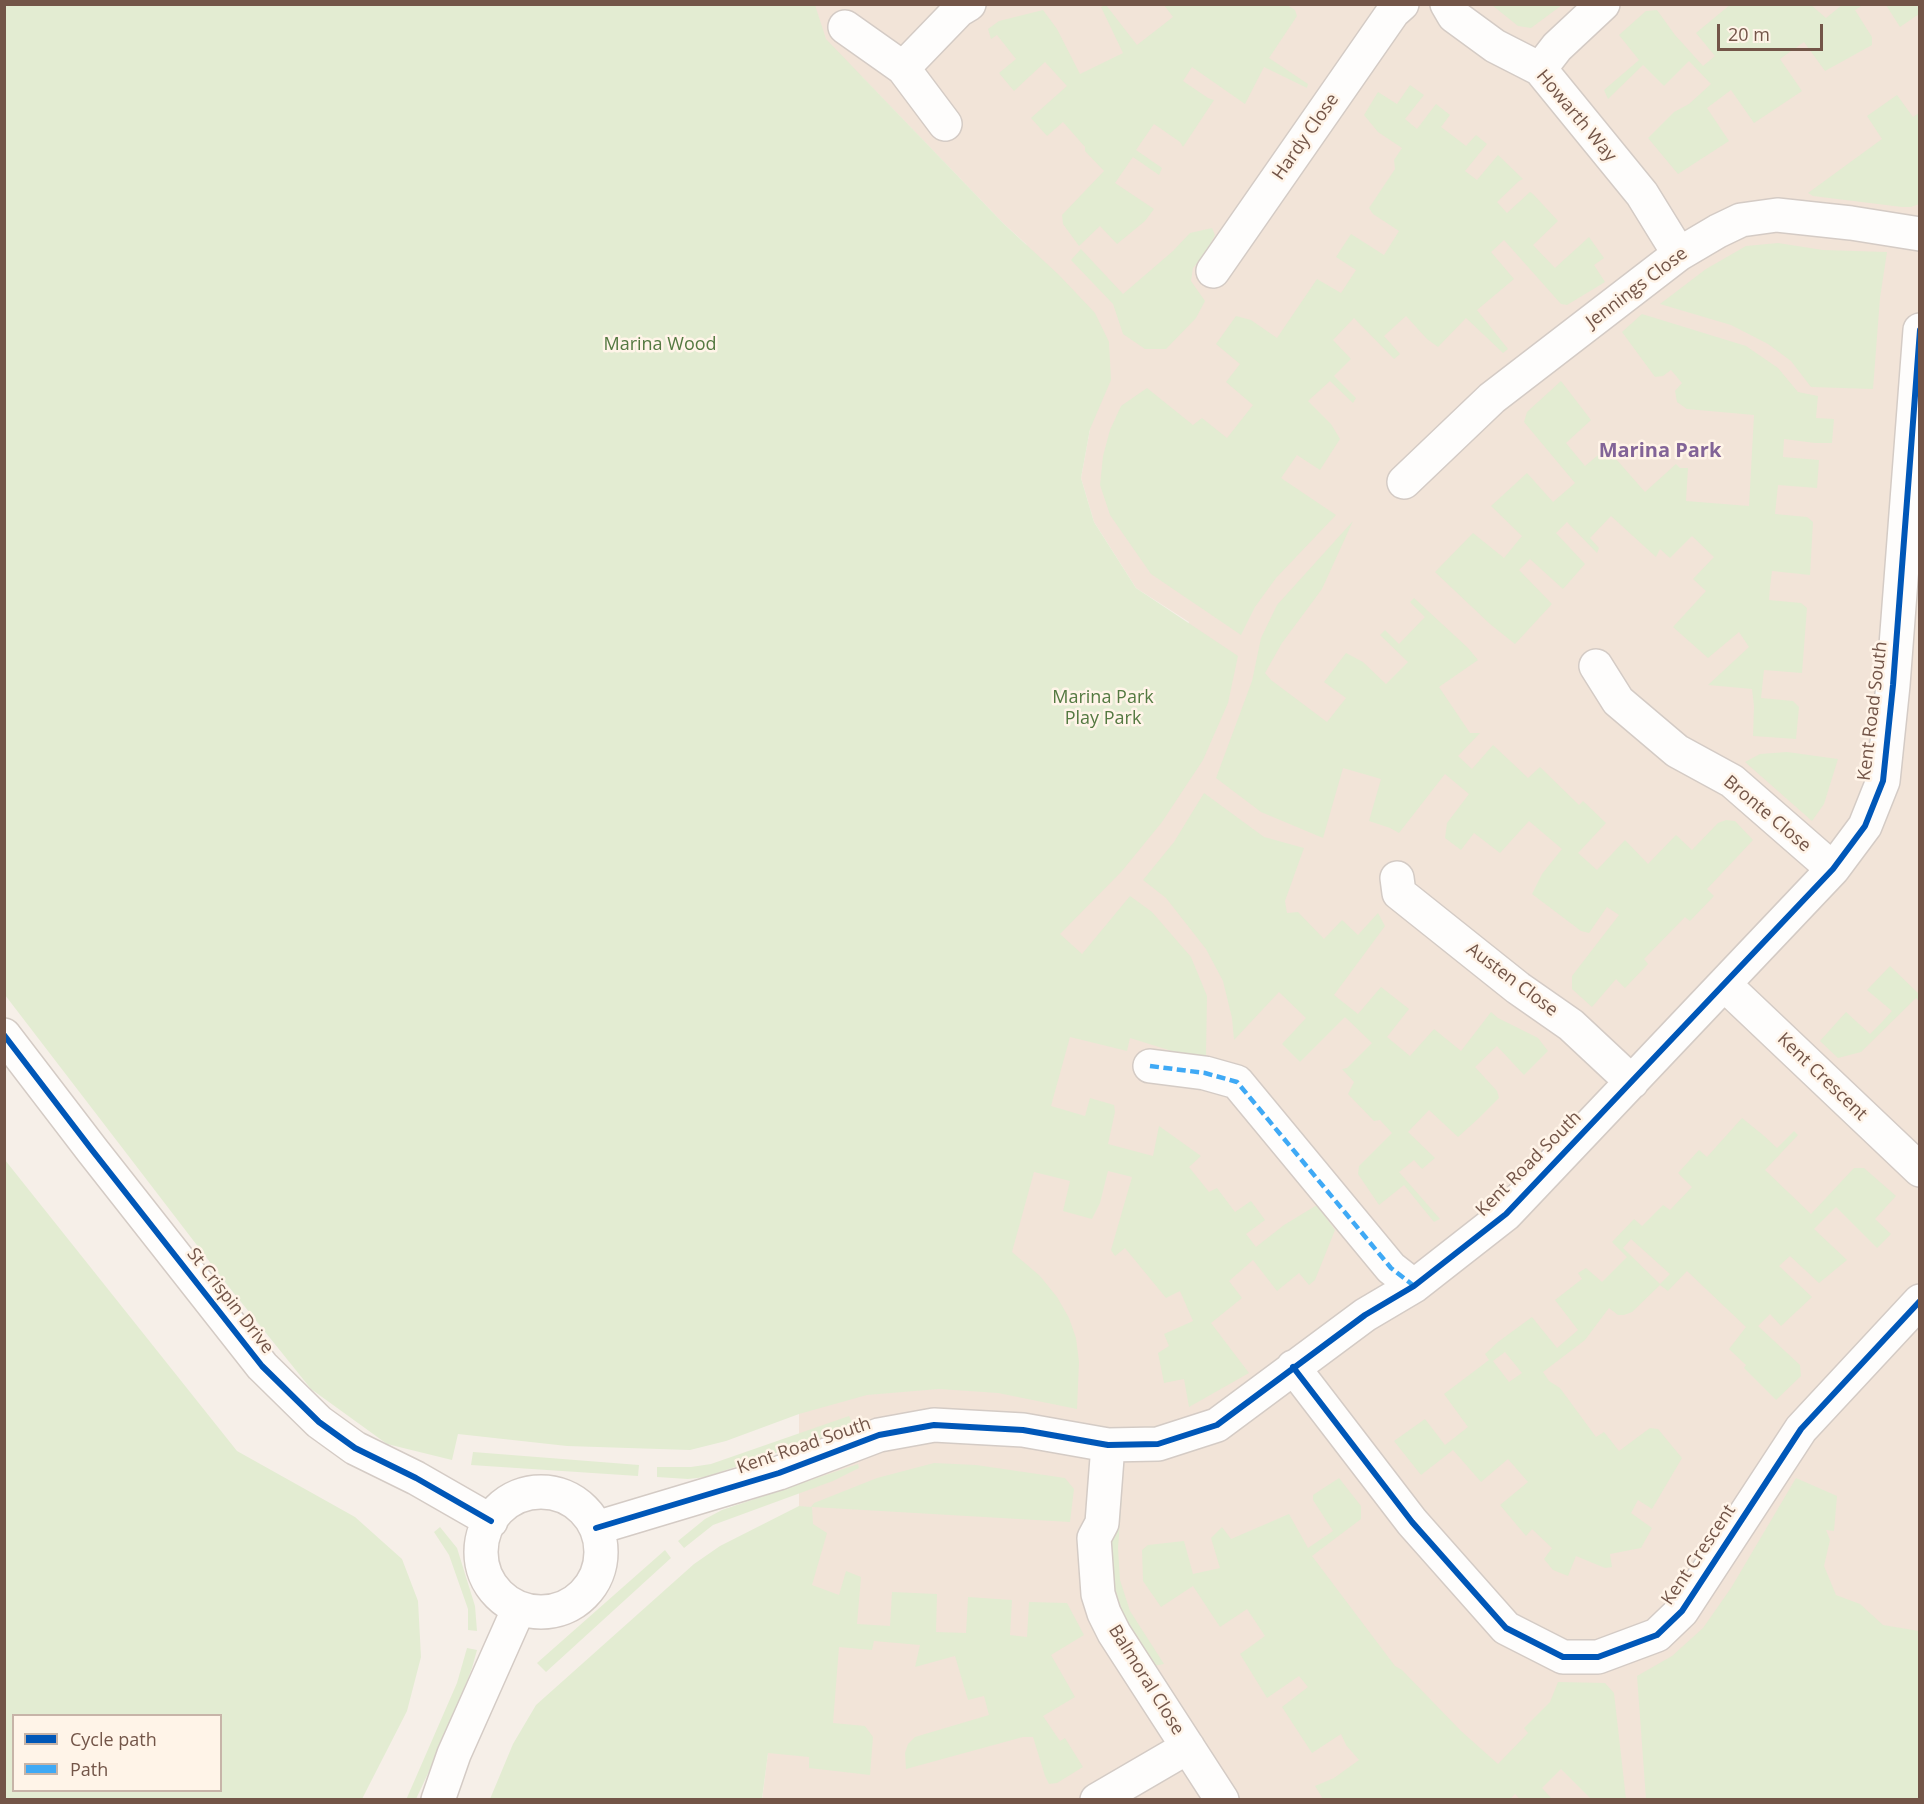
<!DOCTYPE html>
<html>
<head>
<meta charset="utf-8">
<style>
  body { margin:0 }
  #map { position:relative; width:1924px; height:1804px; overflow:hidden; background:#f6efe8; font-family:"Open Sans",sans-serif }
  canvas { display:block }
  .frame { position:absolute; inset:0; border:6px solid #735548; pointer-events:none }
  .legend { position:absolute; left:12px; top:1714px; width:210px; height:78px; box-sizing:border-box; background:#fff4e8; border:2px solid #c7b4a8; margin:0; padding:8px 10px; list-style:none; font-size:18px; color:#735548 }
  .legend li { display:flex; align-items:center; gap:12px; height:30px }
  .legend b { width:30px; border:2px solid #c7b4a8 }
  .scale { position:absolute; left:1717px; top:24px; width:106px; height:27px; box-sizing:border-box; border:3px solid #735548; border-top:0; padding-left:8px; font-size:18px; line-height:21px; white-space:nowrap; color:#735548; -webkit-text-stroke:4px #fff4e8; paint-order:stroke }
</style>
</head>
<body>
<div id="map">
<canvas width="1924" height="1804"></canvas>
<div class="frame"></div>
<ul class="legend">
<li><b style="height:8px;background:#0057b8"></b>Cycle path</li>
<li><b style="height:8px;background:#3fa9f5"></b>Path</li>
</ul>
<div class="scale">20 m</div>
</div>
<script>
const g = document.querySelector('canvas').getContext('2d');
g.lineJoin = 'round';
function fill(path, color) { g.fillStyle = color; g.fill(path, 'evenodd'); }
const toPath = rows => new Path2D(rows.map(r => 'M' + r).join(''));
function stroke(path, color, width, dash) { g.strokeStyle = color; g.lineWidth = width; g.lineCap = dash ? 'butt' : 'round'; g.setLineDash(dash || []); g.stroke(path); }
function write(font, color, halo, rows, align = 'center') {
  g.font = font + ' "Open Sans",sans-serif'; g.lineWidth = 5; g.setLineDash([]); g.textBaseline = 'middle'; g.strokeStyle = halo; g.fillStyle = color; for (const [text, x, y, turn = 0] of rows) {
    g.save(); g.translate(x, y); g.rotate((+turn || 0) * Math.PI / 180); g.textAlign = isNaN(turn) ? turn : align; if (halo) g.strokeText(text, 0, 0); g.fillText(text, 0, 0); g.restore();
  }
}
fill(toPath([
  [766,5,1919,5,1919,1799,762,1800,799,1506,799,1414,998,1051,1189,622,1136,588,1094,522,1081,478,1090,429,1026,244,1004,224,862,77,825,62]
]), '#f2e4d8');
fill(toPath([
  [1731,4,1811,5,1826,18,1842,5,1863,5,1855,10,1872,37,1872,45,1825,71,1804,42,1780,59,1802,91,1754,123,1731,90,1707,108,1729,141,1678,174,1648,138,1674,112,1689,104,1711,84,1689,61,1664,86,1643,65,1608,99,1604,90,1639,60,1619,35,1646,11,1657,10,1675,35,1703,66,1715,56,1696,33],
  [5,5,815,5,826,39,1004,224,1059,275,1095,313,1109,342,1111,380,1090,429,1081,478,1094,522,1136,588,1238,656,1228,703,1203,760,1162,822,1122,871,1060,934,1082,954,1130,896,1152,912,1191,957,1207,996,1206,1055,1191,1057,1130,1038,1127,1051,1070,1037,1051,1106,1085,1116,1090,1098,1114,1105,1115,1112,1108,1144,1153,1156,1159,1126,1201,1156,1189,1167,1209,1192,1217,1188,1235,1212,1251,1201,1265,1220,1246,1234,1256,1247,1284,1225,1317,1205,1335,1230,1315,1280,1309,1285,1299,1273,1277,1291,1253,1260,1229,1281,1242,1298,1211,1323,1249,1373,1189,1407,1184,1379,1164,1383,1158,1353,1169,1346,1164,1334,1193,1321,1180,1291,1166,1298,1125,1248,1115,1256,1111,1250,1132,1177,1108,1171,1100,1203,1092,1219,1063,1211,1070,1181,1034,1172,1012,1252,1040,1276,1057,1297,1069,1318,1076,1338,1079,1362,1077,1409,998,1393,939,1389,867,1395,799,1414,726,1441,690,1450,567,1446,458,1434,452,1460,387,1444,311,1389,229,1287,5,995],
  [1177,5,1287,5,1295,10,1297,16,1269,58,1308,84,1307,88,1264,67,1245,104,1192,67,1183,81,1208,98,1214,100,1183,147,1180,142,1154,124,1136,150,1162,168,1159,175,1133,157,1115,183,1154,209,1145,221,1117,244,1100,226,1079,246,1063,224,1062,215,1104,171,1085,151,1085,147,1063,122,1047,136,1031,118,1067,86,1045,62,1014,91,999,73,1016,59,997,35,991,39,988,29,999,21,1043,10,1057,29,1080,74,1123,53,1101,7,1106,5,1137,45,1173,17,1164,5],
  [1492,5,1562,5,1531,28,1518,26],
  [1886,5,1919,5,1919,14,1900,27],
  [1410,85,1424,95,1405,119,1417,129,1436,104,1450,115,1441,127,1453,136,1466,146,1476,135,1487,144,1465,171,1477,180,1498,155,1523,179,1519,181,1497,202,1507,213,1530,192,1533,194,1558,221,1533,245,1555,268,1589,237,1604,258,1594,265,1605,282,1567,305,1561,304,1504,240,1491,252,1514,279,1477,310,1508,349,1503,353,1466,318,1438,347,1427,339,1406,316,1384,336,1400,354,1394,359,1354,318,1333,340,1351,359,1334,376,1356,398,1353,403,1330,381,1308,401,1331,424,1340,439,1320,470,1297,455,1281,478,1336,515,1276,578,1255,607,1241,635,1151,574,1110,515,1100,485,1103,456,1110,430,1121,406,1147,388,1193,425,1202,418,1227,438,1253,405,1226,382,1240,364,1216,344,1236,316,1251,320,1277,338,1317,279,1341,293,1356,270,1336,257,1351,234,1384,255,1399,231,1373,214,1369,208,1395,169,1394,160,1402,148,1378,132,1364,115,1378,92,1397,104],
  [1897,95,1913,117,1919,113,1919,204,1911,207,1902,207,1813,196,1808,193,1882,139,1867,116],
  [1212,228,1215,235,1207,251,1193,268,1191,281,1205,301,1196,318,1166,349,1145,349,1123,334,1113,304,1071,260,1081,249,1123,294,1173,251,1190,233],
  [1778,243,1823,250,1887,252,1880,298,1873,389,1811,387,1791,361,1768,344,1731,325,1660,304,1706,269,1746,246],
  [1642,314,1746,346,1778,368,1798,392,1818,396,1816,418,1834,419,1832,443,1815,443,1784,439,1783,457,1819,460,1817,488,1778,485,1775,514,1807,517,1813,522,1810,575,1772,571,1770,587,1769,600,1801,603,1807,608,1802,673,1764,670,1761,698,1793,701,1799,707,1796,739,1753,736,1754,706,1752,689,1708,685,1749,647,1739,632,1708,658,1673,627,1706,591,1693,579,1714,557,1692,536,1670,558,1660,549,1656,557,1611,516,1590,538,1599,548,1597,553,1567,522,1556,533,1585,564,1563,589,1530,559,1519,570,1552,604,1515,644,1490,624,1435,572,1473,533,1504,558,1522,536,1491,506,1527,473,1553,502,1575,483,1524,422,1527,412,1561,381,1591,420,1566,443,1585,466,1608,447,1609,451,1645,492,1676,464,1680,468,1688,468,1686,501,1749,506,1754,415,1687,409,1677,402,1675,391,1682,383,1671,370,1663,376,1655,377,1622,332],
  [1353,521,1322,589,1282,643,1265,673,1271,680,1327,722,1346,698,1324,682,1346,653,1363,662,1386,684,1408,662,1380,635,1385,630,1399,644,1425,617,1410,602,1414,598,1468,648,1478,660,1439,687,1470,733,1480,733,1458,756,1472,769,1493,745,1528,778,1540,767,1579,805,1583,801,1606,823,1578,853,1597,870,1625,840,1648,864,1676,835,1692,850,1718,823,1726,820,1735,821,1753,840,1707,889,1714,896,1690,921,1685,917,1644,959,1648,964,1625,988,1616,979,1592,1007,1572,989,1572,976,1619,915,1607,907,1589,933,1581,931,1532,894,1542,874,1562,849,1529,821,1500,853,1474,833,1461,850,1445,838,1447,823,1469,794,1445,774,1399,833,1390,828,1369,821,1381,779,1343,768,1323,838,1261,812,1216,778,1252,681,1261,638,1277,605],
  [1787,752,1838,759,1824,804,1812,821,1745,762,1760,754],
  [1204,793,1264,837,1304,848,1285,901,1287,913,1298,912,1324,939,1342,920,1358,935,1378,913,1385,926,1334,995,1358,1014,1381,987,1409,1009,1387,1037,1410,1056,1434,1029,1461,1051,1491,1012,1498,1018,1538,1038,1548,1051,1524,1075,1497,1046,1475,1067,1497,1091,1499,1098,1479,1118,1458,1137,1429,1110,1408,1132,1435,1158,1422,1169,1414,1160,1399,1172,1440,1219,1434,1222,1404,1185,1379,1205,1358,1174,1359,1166,1392,1133,1380,1120,1374,1121,1348,1094,1354,1082,1342,1069,1347,1068,1372,1043,1345,1017,1300,1062,1282,1044,1306,1018,1279,992,1234,1040,1232,1018,1223,981,1206,949,1166,898,1143,880,1174,842],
  [1890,966,1919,994,1919,1001,1916,998,1861,1052,1838,1058,1820,1041,1846,1012,1870,1034,1882,1022,1892,1011,1867,990],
  [1742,1118,1763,1135,1777,1148,1794,1131,1798,1135,1765,1170,1811,1214,1854,1168,1864,1168,1896,1196,1875,1219,1891,1234,1877,1248,1836,1207,1814,1229,1847,1260,1819,1283,1790,1256,1779,1266,1812,1297,1781,1326,1770,1314,1758,1326,1800,1365,1801,1376,1776,1400,1744,1368,1746,1365,1729,1349,1746,1327,1687,1271,1668,1291,1660,1285,1632,1312,1624,1315,1618,1315,1609,1308,1585,1340,1543,1372,1549,1381,1560,1388,1596,1437,1604,1432,1619,1451,1650,1428,1658,1429,1682,1458,1652,1509,1638,1500,1631,1513,1652,1528,1641,1548,1610,1554,1612,1567,1605,1568,1576,1556,1568,1576,1553,1570,1544,1559,1552,1548,1532,1529,1526,1536,1500,1505,1528,1482,1508,1459,1481,1482,1453,1450,1421,1475,1394,1441,1425,1419,1445,1445,1468,1427,1444,1394,1489,1360,1485,1354,1498,1342,1532,1317,1557,1348,1578,1330,1555,1300,1582,1279,1578,1273,1586,1268,1602,1282,1627,1257,1612,1242,1634,1219,1642,1226,1663,1205,1670,1210,1692,1187,1678,1173,1699,1150,1707,1157],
  [1631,1239,1670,1274,1660,1284,1623,1248],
  [1505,1352,1522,1373,1509,1382,1493,1361],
  [5,1160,237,1451,355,1517,402,1559,418,1601,421,1657,407,1711,362,1799,5,1799],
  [14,1716,220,1716,220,1790,14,1790],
  [849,1416,854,1426,706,1477,688,1479,657,1477,657,1467,691,1467,711,1464],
  [473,1452,639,1465,638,1476,471,1465],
  [934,1463,976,1465,1065,1478,1074,1489,1070,1522,812,1507,813,1524,827,1533,812,1585,839,1595,846,1571,861,1577,857,1624,890,1626,892,1592,937,1594,936,1632,966,1633,968,1597,1012,1600,1010,1635,1027,1637,1029,1602,1067,1603,1084,1635,1051,1655,1075,1697,1043,1716,1060,1741,1065,1738,1083,1767,1057,1783,1049,1784,1045,1776,1033,1737,1023,1737,906,1769,905,1753,908,1744,915,1737,989,1715,984,1696,968,1700,955,1656,915,1667,920,1645,874,1641,872,1650,839,1647,833,1723,865,1726,873,1737,870,1775,809,1768,809,1757,768,1753,762,1799,490,1799,513,1744,536,1705,694,1564,720,1546,799,1506,811,1507,814,1503,877,1478],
  [858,1464,859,1468,833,1481,713,1525,684,1548,678,1541,705,1519,722,1510],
  [1339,1478,1361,1506,1361,1519,1312,1556,1395,1666,1402,1670,1461,1731,1498,1764,1528,1733,1524,1728,1550,1702,1558,1682,1605,1683,1614,1693,1626,1799,1591,1799,1561,1769,1542,1788,1552,1799,1520,1799,1515,1794,1509,1800,1323,1799,1315,1786,1334,1778,1359,1760,1346,1745,1341,1734,1312,1753,1282,1707,1308,1687,1299,1676,1267,1698,1240,1654,1265,1636,1247,1609,1220,1627,1193,1586,1161,1607,1143,1581,1142,1550,1148,1545,1184,1541,1193,1574,1220,1568,1211,1538,1222,1527,1231,1539,1289,1514,1308,1548,1333,1531,1313,1500,1313,1495],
  [1796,1478,1837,1496,1834,1531,1826,1530,1830,1540,1824,1566,1836,1595,1860,1604,1883,1625,1919,1631,1919,1799,1646,1799,1637,1676,1672,1656,1703,1628,1731,1588],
  [1113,1494,1122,1495,1118,1548,1120,1580,1130,1611,1164,1664,1154,1666,1124,1617,1110,1578,1109,1557],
  [440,1527,457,1548,475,1606,477,1631,468,1630,468,1609,449,1555,434,1532],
  [665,1550,671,1558,546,1672,537,1663],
  [467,1648,477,1650,472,1668,448,1731,416,1799,406,1800,457,1683]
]), '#e3ecd2');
const street = toPath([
  [1447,4,1454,16,1495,46,1540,69,1642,194,1679,254],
  [845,27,903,68,945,124],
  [903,68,959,10,969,4],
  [1540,69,1557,47,1603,4],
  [1213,271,1393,12,1402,4],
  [1404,482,1492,398,1679,254,1718,231,1741,220,1777,215,1851,223,1920,234],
  [1596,666,1618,701,1677,751,1732,781,1833,869],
  [1397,878,1399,893,1518,988,1571,1025,1632,1082],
  [1724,984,1920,1170],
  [4,1035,92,1150,262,1366,319,1422,355,1448,416,1478,491,1521],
  [1150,1066,1205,1073,1237,1082,1391,1268,1414,1286],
  [1293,1367,1412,1522,1506,1628,1563,1657,1598,1657,1657,1635,1682,1611,1801,1429,1920,1301],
  [1108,1445,1102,1523,1094,1538,1098,1594,1104,1613,1114,1633,1222,1800],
  '481 1552a60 60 0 1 1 120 0a60 60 0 1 1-120 0Z',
  [596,1528,779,1473,879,1435,934,1425,1023,1430,1108,1445,1158,1444,1217,1425,1365,1315,1414,1286,1506,1214,1833,869,1865,826,1883,781,1893,685,1920,330],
  [438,1800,454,1754,519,1608],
  [1097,1800,1188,1747]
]);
stroke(street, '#d4cbc5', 36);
stroke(street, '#fefdfc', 33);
stroke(toPath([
  [1150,1066,1205,1073,1237,1082,1391,1268,1414,1286]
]), '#3fa9f5', 4.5, [9, 4.5]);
stroke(toPath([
  [4,1035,92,1150,262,1366,319,1422,355,1448,416,1478,491,1521],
  [1293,1367,1412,1522,1506,1628,1563,1657,1598,1657,1657,1635,1682,1611,1801,1429,1920,1301],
  [596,1528,779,1473,879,1435,934,1425,1023,1430,1108,1445,1158,1444,1217,1425,1365,1315,1414,1286,1506,1214,1833,869,1865,826,1883,781,1893,685,1920,330]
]), '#0057b8', 6);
write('18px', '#735548', '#fff4e8', [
  ["Howarth Way",1576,116,50],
  ["Hardy Close",1306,137,-55],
  ["Jennings Close",1637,288,-37],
  ["Kent Road South",1873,711,-83],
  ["Bronte Close",1767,814,40],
  ["Austen Close",1512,980,37],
  ["Kent Crescent",1822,1077,44],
  ["Kent Road South",1529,1164,-45],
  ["St Crispin Drive",230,1301,52],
  ["Kent Road South",804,1446,-19],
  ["Kent Crescent",1699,1555,-56],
  ["Balmoral Close",1146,1680,58]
]);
write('18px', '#547941', '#fff4e8', [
  ["Marina Wood",660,345],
  ["Marina Park",1103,698],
  ["Play Park",1103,719]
]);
write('bold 20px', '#826497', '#fff4e8', [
  ["Marina Park",1660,451]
]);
</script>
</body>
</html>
